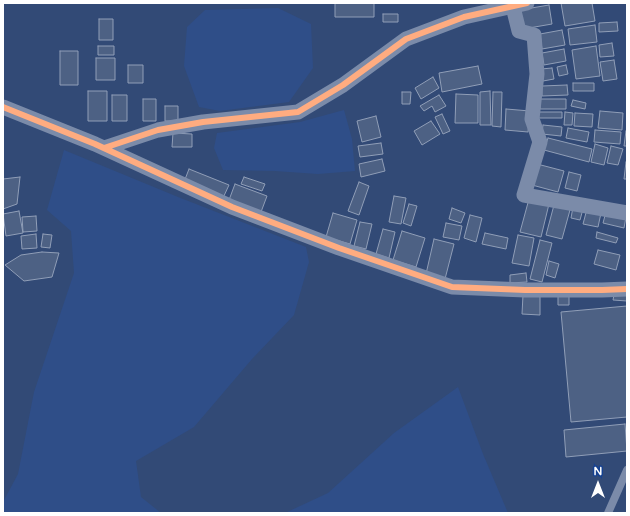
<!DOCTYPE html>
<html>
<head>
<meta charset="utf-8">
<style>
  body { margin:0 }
  #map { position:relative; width:630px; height:516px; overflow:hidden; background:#324a76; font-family:"Varela Round",sans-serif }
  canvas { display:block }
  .frame { position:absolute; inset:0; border:4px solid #fff; pointer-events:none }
  .north { position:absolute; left:578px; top:464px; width:40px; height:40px; -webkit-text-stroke:3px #164292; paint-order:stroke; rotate:0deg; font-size:11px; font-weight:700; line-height:16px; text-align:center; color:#fff }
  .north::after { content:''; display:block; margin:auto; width:14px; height:18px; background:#fff; clip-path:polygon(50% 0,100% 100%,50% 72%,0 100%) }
</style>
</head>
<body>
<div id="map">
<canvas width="630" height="516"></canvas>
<div class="frame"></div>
<div class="north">N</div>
</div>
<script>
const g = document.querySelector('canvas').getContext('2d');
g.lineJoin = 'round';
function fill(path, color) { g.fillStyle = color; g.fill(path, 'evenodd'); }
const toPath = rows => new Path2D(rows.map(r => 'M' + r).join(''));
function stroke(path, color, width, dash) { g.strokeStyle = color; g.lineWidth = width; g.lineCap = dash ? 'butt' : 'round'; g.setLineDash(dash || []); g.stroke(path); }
fill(toPath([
  [278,8,311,24,313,68,289,102,220,111,199,107,184,66,187,27,205,10],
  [344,110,352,139,355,171,318,174,275,171,223,170,214,148,217,133,300,122],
  [64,150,178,197,306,247,309,262,294,315,252,359,194,427,136,461,141,497,161,513,3,513,3,502,18,474,34,392,74,273,71,231,47,210],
  [458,387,483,454,508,513,285,513,328,493,394,433]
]), '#2f4e88');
const building = toPath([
  [335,3,374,3,374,17,335,17,335,3],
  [561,3,592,3,595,21,565,26,561,3],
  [549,5,552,24,523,29,520,10,549,5],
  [383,14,398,14,398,22,383,22,383,14],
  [99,19,113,19,113,40,99,40,99,19],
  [617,22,618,31,599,32,599,23,617,22],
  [595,25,597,42,570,45,568,29,595,25],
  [562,30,565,45,542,49,540,34,562,30],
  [612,43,614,56,600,57,599,45,612,43],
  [98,46,114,46,114,55,98,55,98,46],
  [596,46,600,76,576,79,572,50,596,46],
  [564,49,566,61,544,65,542,53,564,49],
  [60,51,78,51,78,85,60,85,60,51],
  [96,58,115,58,115,80,96,80,96,58],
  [614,60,617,79,603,81,600,62,614,60],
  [128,65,143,65,143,83,128,83,128,65],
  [566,65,568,74,559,76,557,67,566,65],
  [478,66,482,84,442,92,439,73,478,66],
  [552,68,554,79,543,81,541,69,552,68],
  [433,77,439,88,421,99,415,88,433,77],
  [573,83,594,83,594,91,573,91,573,83],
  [567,85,568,95,542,96,542,86,567,85],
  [88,91,107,91,107,121,88,121,88,91],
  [490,91,491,125,480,125,480,92,490,91],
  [402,92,411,92,410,104,402,104,402,92],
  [493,92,502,92,501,127,492,126,493,92],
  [456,94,478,95,478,123,455,123,456,94],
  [112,95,127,95,127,121,112,121,112,95],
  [439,95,446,106,435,112,432,106,424,111,420,106,439,95],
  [143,99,156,99,156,121,143,121,143,99],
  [540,99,566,99,566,109,540,109,540,99],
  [573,100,586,103,585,109,571,106,573,100],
  [165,106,178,106,178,121,165,121,165,106],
  [506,109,530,111,528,132,505,130,506,109],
  [600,111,623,113,622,130,598,128,600,111],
  [538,112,562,112,562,118,538,118,538,112],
  [565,112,573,113,572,125,564,125,565,112],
  [575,113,593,114,592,127,574,126,575,113],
  [442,114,450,131,443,134,435,117,442,114],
  [376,116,381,137,362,142,357,121,376,116],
  [431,121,440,134,422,145,414,131,431,121],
  [543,125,562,127,561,136,542,134,543,125],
  [568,128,589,132,587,142,566,138,568,128],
  [595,130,621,132,620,144,594,142,595,130],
  [626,131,627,131,627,146,624,146,626,131],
  [173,133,192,134,192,147,172,147,173,133],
  [548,138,592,149,589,162,544,150,548,138],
  [381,143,383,154,360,157,358,146,381,143],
  [595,144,608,148,604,165,591,162,595,144],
  [611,146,623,149,618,165,607,163,611,146],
  [382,159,385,171,361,177,359,164,382,159],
  [626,162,627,162,627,179,624,179,626,162],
  [537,164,564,171,558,192,532,185,537,164],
  [189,169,229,185,223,198,184,182,189,169],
  [569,172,581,175,577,191,565,188,569,172],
  [20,177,17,204,3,209,3,179,20,177],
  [244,177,265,184,262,191,241,184,244,177],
  [359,182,369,186,359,215,348,211,359,182],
  [235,184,267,196,261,212,229,200,235,184],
  [394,196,406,198,401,224,389,222,394,196],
  [529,199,549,204,541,237,520,232,529,199],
  [409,204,417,206,411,226,403,223,409,204],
  [554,205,570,210,562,239,546,235,554,205],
  [573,207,583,209,580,220,571,218,573,207],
  [452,208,465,213,461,223,449,219,452,208],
  [587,209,601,213,598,227,583,224,587,209],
  [19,211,23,233,6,236,3,214,19,211],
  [606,212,626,217,624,228,603,223,606,212],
  [333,213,357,220,350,244,326,237,333,213],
  [470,215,482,218,476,242,464,238,470,215],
  [36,216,37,231,23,232,22,217,36,216],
  [360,222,372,224,366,249,354,246,360,222],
  [446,223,462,226,459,240,443,237,446,223],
  [383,229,395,232,389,258,376,254,383,229],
  [402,231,425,238,416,267,393,260,402,231],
  [597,232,618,238,616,243,596,238,597,232],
  [485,233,508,238,506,249,482,244,485,233],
  [36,234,37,248,22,249,21,236,36,234],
  [43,234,52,235,50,248,41,247,43,234],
  [518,235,534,238,529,266,512,263,518,235],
  [434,239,454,244,445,279,426,274,434,239],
  [540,240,552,243,542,282,530,279,540,240],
  [598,250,620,255,616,270,594,264,598,250],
  [42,252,59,253,52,277,24,281,5,265,21,255,42,252],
  [549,261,559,264,555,278,546,275,549,261],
  [526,273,527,282,510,283,510,275,526,273],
  [523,295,540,295,540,315,522,314,523,295],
  [614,295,627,295,627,301,613,300,614,295],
  [558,296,569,296,569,305,558,305,558,296],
  [627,306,627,417,571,422,561,312,627,306],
  [625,424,627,451,566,457,564,430,625,424]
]);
fill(building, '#4d6184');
stroke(building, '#909eb7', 1);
stroke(toPath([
  [608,513,627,470]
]), '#7b8ba9', 8);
stroke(toPath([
  [513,7,519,31,534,35,537,74,532,119,540,142,524,195,627,213],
  [3,107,95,144,232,207,339,248,452,287,525,290,602,290,627,289],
  [104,148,158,130,203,122,298,112,343,85,406,39,464,17,527,3]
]), '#7b8ba9', 15);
stroke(toPath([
  [3,107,95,144,232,207,339,248,452,287,525,290,602,290,627,289],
  [104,148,158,130,203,122,298,112,343,85,406,39,464,17,527,3]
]), '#ffac80', 6);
</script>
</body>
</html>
